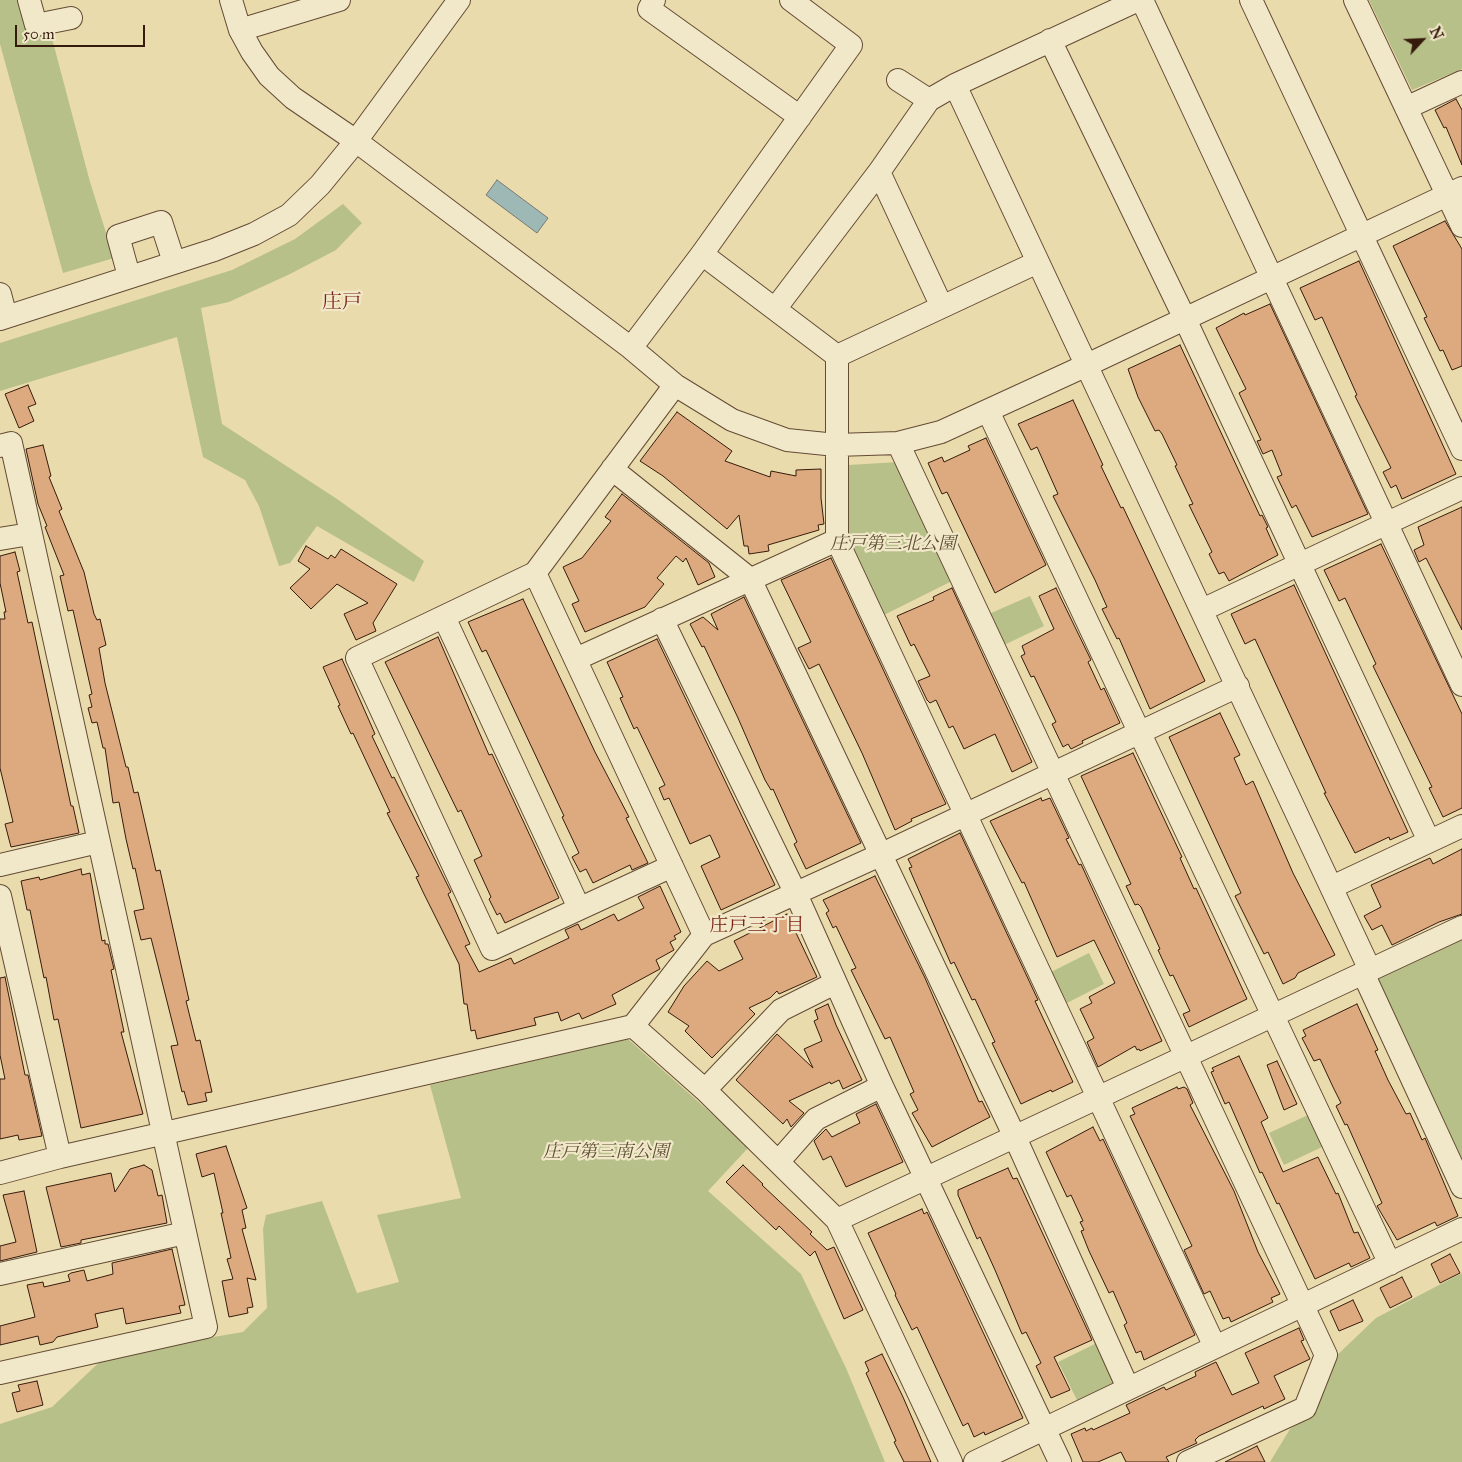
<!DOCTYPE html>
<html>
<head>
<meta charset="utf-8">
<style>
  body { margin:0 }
  #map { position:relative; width:1462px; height:1462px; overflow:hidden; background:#eadbac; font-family:"IM FELL Great Primer",serif }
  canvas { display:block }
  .north { position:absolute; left:1397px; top:15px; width:50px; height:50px; -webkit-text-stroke:4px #f1e8c9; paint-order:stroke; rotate:65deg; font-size:14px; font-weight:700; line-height:20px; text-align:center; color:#361b0c }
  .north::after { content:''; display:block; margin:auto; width:18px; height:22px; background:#361b0c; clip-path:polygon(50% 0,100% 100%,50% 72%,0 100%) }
  .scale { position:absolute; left:15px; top:25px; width:130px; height:22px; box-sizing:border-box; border:2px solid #361b0c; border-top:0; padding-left:6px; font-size:15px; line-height:18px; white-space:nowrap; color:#361b0c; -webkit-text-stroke:4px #f1e8c9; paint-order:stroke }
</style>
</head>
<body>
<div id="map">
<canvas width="1462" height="1462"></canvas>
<div class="north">N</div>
<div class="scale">50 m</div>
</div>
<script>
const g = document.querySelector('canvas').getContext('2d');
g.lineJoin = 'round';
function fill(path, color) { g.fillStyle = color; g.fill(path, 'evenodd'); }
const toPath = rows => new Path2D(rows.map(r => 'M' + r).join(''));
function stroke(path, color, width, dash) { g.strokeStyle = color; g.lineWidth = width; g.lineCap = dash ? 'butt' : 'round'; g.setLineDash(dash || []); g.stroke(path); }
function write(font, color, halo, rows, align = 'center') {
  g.font = font + ' "IM FELL Great Primer","Noto Serif JP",serif'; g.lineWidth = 4.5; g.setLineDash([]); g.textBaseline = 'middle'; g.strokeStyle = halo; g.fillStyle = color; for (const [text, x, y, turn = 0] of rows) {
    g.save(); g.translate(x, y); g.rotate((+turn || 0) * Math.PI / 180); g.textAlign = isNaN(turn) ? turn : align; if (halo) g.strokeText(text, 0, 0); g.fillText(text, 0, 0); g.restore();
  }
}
fill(toPath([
  [0,0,25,0,49,27,90,182,114,258,63,273,0,44],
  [1369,0,1462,0,1462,69,1412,90],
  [343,204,362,223,336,250,290,274,229,302,201,308,222,424,337,499,424,561,414,582,317,526,290,563,279,566,259,506,245,480,203,457,177,337,0,391,0,343,232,270,295,239],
  [899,462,954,580,882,616,848,547,848,465],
  [1030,596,1044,626,1004,645,989,614],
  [1462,936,1462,1163,1377,983,1381,974],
  [1089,953,1104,984,1067,1003,1051,972],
  [628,1039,749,1147,708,1191,801,1274,846,1368,885,1462,0,1462,0,1424,52,1407,107,1355,243,1332,267,1308,263,1229,266,1215,322,1201,357,1293,399,1282,377,1215,461,1198,430,1085],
  [1308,1115,1322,1147,1284,1165,1269,1133],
  [1462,1273,1462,1462,1270,1462,1290,1429,1313,1414,1332,1360,1376,1318],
  [1099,1342,1116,1377,1110,1387,1078,1402,1058,1362]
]), '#b7c089');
const water = toPath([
  [497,180,548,218,537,233,486,195,497,180]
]);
fill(water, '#9eb8b6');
stroke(water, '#747972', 1);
const building = toPath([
  [1456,99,1462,110,1462,165,1446,127,1444,128,1435,110,1456,99],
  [1445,221,1462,249,1462,366,1452,370,1443,350,1440,351,1424,318,1427,317,1393,246,1445,221],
  [1359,261,1456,474,1402,499,1396,485,1391,488,1383,472,1391,468,1355,396,1357,395,1322,317,1315,320,1300,288,1359,261],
  [1270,304,1368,514,1312,537,1296,505,1292,508,1277,477,1282,475,1272,450,1263,454,1257,441,1261,440,1239,393,1246,389,1216,328,1244,313,1245,315,1270,304],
  [1180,345,1260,516,1262,515,1268,527,1266,528,1278,555,1229,581,1224,572,1219,574,1209,554,1212,552,1189,505,1193,504,1175,466,1177,465,1162,434,1159,430,1155,431,1138,397,1128,369,1180,345],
  [28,385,36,404,28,407,34,421,19,428,5,394,28,385],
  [1073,400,1103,465,1101,466,1121,508,1123,507,1205,681,1150,709,1119,638,1117,639,1102,609,1107,607,1095,580,1053,496,1058,494,1037,447,1031,450,1018,424,1073,400],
  [677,412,732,451,725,461,770,477,771,471,796,476,796,470,821,469,821,498,824,524,818,525,819,530,768,545,769,551,749,554,748,546,744,546,739,515,727,529,663,476,640,461,677,412],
  [986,438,1046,565,995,593,947,492,942,494,928,463,942,457,944,462,970,450,968,446,986,438],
  [43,445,51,476,49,477,62,509,59,511,84,572,94,614,97,620,100,619,106,645,99,648,105,683,126,767,128,767,134,793,138,792,156,871,160,870,189,1000,186,1001,196,1041,200,1040,212,1092,205,1093,207,1101,188,1105,184,1091,182,1092,171,1046,178,1045,151,938,141,940,134,911,144,909,135,868,133,869,126,839,119,802,113,803,105,748,103,748,97,722,92,723,88,708,92,707,89,695,92,694,73,610,68,611,60,576,64,575,45,527,47,526,38,504,26,449,43,445],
  [622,494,709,563,715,577,698,585,686,558,683,562,676,556,657,578,664,584,645,607,585,632,572,604,579,601,563,567,582,558,611,521,605,517,622,494],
  [1462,507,1462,630,1426,558,1419,562,1414,550,1424,545,1418,527,1462,507],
  [1381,544,1462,714,1462,808,1443,817,1429,788,1432,787,1373,666,1376,664,1345,598,1339,601,1324,570,1381,544],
  [306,546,328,559,331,555,335,558,341,549,397,584,373,623,376,631,356,640,344,614,368,603,337,584,311,609,290,588,310,569,298,561,306,546],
  [15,552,20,571,17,572,28,623,32,622,71,806,73,806,79,833,11,847,5,824,13,822,0,768,0,619,5,619,4,612,6,612,0,583,0,556,15,552],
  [831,558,946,804,911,819,912,821,895,830,862,753,819,664,809,669,798,648,811,642,781,580,831,558],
  [1294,585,1408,832,1390,840,1389,837,1355,853,1324,793,1326,793,1255,639,1245,644,1231,614,1294,585],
  [952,588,1032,762,1012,772,995,734,964,749,953,726,949,728,936,700,930,703,927,700,918,681,930,676,914,644,911,646,897,616,934,600,933,597,952,588],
  [1056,588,1091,660,1088,662,1101,690,1104,688,1120,723,1082,741,1083,743,1071,749,1068,744,1063,747,1052,724,1056,722,1034,676,1031,677,1021,656,1025,654,1022,646,1054,629,1039,596,1056,588],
  [744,597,861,843,806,869,794,844,797,842,773,789,771,790,765,780,738,718,704,646,702,647,690,624,703,617,718,630,711,614,744,597],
  [523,599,595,752,629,817,626,818,648,863,632,870,630,865,593,883,586,869,580,872,572,857,579,853,562,817,564,816,486,650,482,652,468,622,523,599],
  [438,637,489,755,492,754,559,898,505,923,500,913,497,915,489,899,491,897,474,860,482,856,461,810,458,812,385,662,438,637],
  [657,639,775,885,721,910,701,866,720,857,710,835,690,844,669,798,664,800,659,788,665,785,637,727,634,729,620,698,623,697,607,662,657,639],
  [342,659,375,734,372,736,392,778,394,777,451,892,448,894,470,944,465,946,479,972,511,958,514,964,569,938,565,930,578,924,581,930,614,914,618,921,644,908,638,897,660,886,681,932,674,936,676,939,670,942,674,950,656,960,660,969,612,995,616,1004,582,1019,579,1013,561,1021,558,1012,534,1018,536,1025,477,1039,475,1030,471,1031,467,1004,464,1004,459,964,423,892,416,877,419,876,387,813,390,812,353,733,351,734,338,706,340,705,323,667,342,659],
  [1220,713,1240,755,1234,758,1246,785,1253,781,1293,873,1335,955,1298,973,1295,978,1283,984,1268,952,1264,954,1235,896,1241,893,1169,737,1220,713],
  [1133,753,1182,857,1180,858,1194,889,1196,888,1247,999,1189,1027,1183,1014,1190,1011,1173,975,1170,976,1158,950,1160,949,1141,907,1138,904,1135,905,1126,886,1131,884,1081,776,1133,753],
  [1041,798,1042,801,1050,798,1069,838,1066,839,1079,865,1081,864,1162,1041,1140,1051,1139,1049,1137,1050,1135,1046,1098,1067,1087,1042,1094,1038,1080,1009,1092,1003,1089,997,1115,983,1094,940,1057,957,1024,882,1022,883,990,821,1041,798],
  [960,833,1038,1000,1035,1001,1073,1082,1052,1092,1051,1090,1021,1104,992,1043,995,1042,975,999,972,1000,954,962,951,964,909,868,912,867,908,859,960,833],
  [1462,849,1462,914,1439,922,1392,945,1382,925,1372,930,1364,916,1381,907,1371,885,1430,858,1433,864,1462,849],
  [81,869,82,875,90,873,102,941,105,940,105,944,108,944,114,969,111,970,124,1032,121,1032,143,1114,81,1128,58,1019,54,1020,46,977,44,978,30,910,27,910,21,881,39,877,40,880,81,869],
  [875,876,925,978,979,1102,982,1101,990,1117,932,1147,912,1113,918,1110,910,1094,914,1092,890,1037,885,1039,851,970,856,968,836,926,833,928,826,913,829,911,823,900,875,876],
  [787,914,817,977,779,994,777,991,770,998,749,1008,755,1014,712,1058,685,1031,689,1026,668,1012,684,986,707,961,719,971,743,959,734,941,787,914],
  [5,977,25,1075,28,1075,42,1136,19,1140,18,1135,0,1139,0,1079,5,1079,0,1055,0,978,5,977],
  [828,1004,836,1025,862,1080,843,1089,839,1080,831,1084,830,1082,789,1101,804,1113,791,1127,787,1119,783,1124,736,1080,777,1034,813,1068,804,1049,822,1041,814,1021,818,1019,815,1010,828,1004],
  [1357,1004,1378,1050,1375,1051,1388,1080,1406,1114,1410,1113,1422,1140,1425,1138,1458,1216,1437,1226,1435,1222,1397,1240,1377,1206,1382,1203,1347,1124,1345,1125,1336,1106,1341,1103,1333,1087,1320,1059,1314,1061,1302,1038,1306,1036,1303,1030,1357,1004],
  [1239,1056,1268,1118,1261,1122,1283,1172,1318,1157,1336,1194,1338,1193,1354,1233,1358,1232,1370,1258,1351,1267,1349,1263,1315,1279,1279,1203,1277,1204,1262,1172,1260,1173,1229,1102,1225,1104,1211,1072,1214,1071,1212,1068,1239,1056],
  [1277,1061,1297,1104,1284,1110,1267,1065,1277,1061],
  [1177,1087,1178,1089,1184,1087,1187,1089,1193,1103,1190,1105,1234,1191,1258,1252,1280,1294,1271,1298,1273,1302,1231,1322,1229,1317,1223,1319,1210,1291,1204,1294,1184,1250,1192,1246,1130,1116,1135,1114,1132,1108,1177,1087],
  [876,1104,903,1162,846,1187,831,1156,823,1160,814,1141,826,1129,832,1137,860,1123,856,1114,876,1104],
  [1093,1127,1100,1141,1103,1139,1195,1335,1144,1360,1141,1351,1136,1353,1124,1325,1127,1323,1113,1291,1109,1293,1089,1251,1081,1231,1084,1230,1080,1222,1083,1221,1071,1195,1067,1197,1046,1152,1093,1127],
  [226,1146,247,1208,242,1210,246,1228,242,1229,256,1280,247,1278,253,1307,247,1308,248,1313,229,1317,222,1281,233,1279,227,1259,231,1258,221,1213,223,1213,214,1173,202,1177,196,1154,226,1146],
  [144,1165,152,1170,158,1196,162,1195,167,1223,81,1240,81,1243,61,1247,46,1187,111,1173,115,1192,130,1169,144,1165],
  [743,1165,763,1184,762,1185,812,1232,810,1234,827,1250,834,1247,863,1310,844,1319,815,1251,810,1256,779,1226,776,1230,726,1182,743,1165],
  [1008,1168,1013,1179,1017,1178,1092,1340,1054,1357,1070,1390,1051,1398,1036,1366,1041,1363,1026,1332,1022,1334,995,1270,980,1237,977,1239,958,1195,958,1190,1008,1168],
  [24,1191,37,1252,0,1261,0,1246,16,1242,3,1195,24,1191],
  [922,1209,924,1214,927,1212,1023,1418,985,1435,984,1432,974,1437,968,1423,963,1426,917,1327,912,1330,895,1295,896,1294,868,1233,922,1209],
  [172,1249,185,1305,179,1306,181,1313,126,1324,123,1308,95,1314,98,1327,57,1337,53,1342,40,1345,38,1336,0,1345,0,1326,35,1317,27,1285,43,1282,44,1287,70,1281,68,1275,71,1273,84,1270,87,1281,113,1274,112,1263,172,1249],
  [1450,1254,1460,1273,1440,1283,1431,1264,1450,1254],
  [1402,1277,1412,1297,1390,1308,1380,1288,1402,1277],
  [1353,1300,1363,1321,1339,1331,1330,1311,1353,1300],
  [1299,1328,1304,1340,1301,1341,1310,1359,1274,1376,1285,1399,1264,1409,1263,1406,1199,1436,1195,1440,1197,1443,1166,1457,1169,1462,1126,1462,1121,1452,1098,1462,1083,1462,1071,1434,1085,1428,1086,1431,1092,1428,1093,1430,1130,1413,1126,1405,1164,1387,1166,1390,1196,1376,1195,1372,1216,1362,1232,1395,1259,1383,1245,1353,1299,1328],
  [882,1354,903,1397,931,1462,904,1462,894,1442,896,1441,866,1373,869,1371,865,1362,882,1354],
  [37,1381,43,1405,17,1412,12,1393,20,1391,18,1385,37,1381],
  [1257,1446,1265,1462,1225,1462,1257,1446]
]);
fill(building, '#dda97f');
stroke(building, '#361b0c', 1);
const minor = toPath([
  [29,0,36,25,71,18],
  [231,0,240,30,252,52,269,76,293,98,356,141,631,348,675,385,732,420,787,440,836,445,898,443,941,432,1087,365,1462,188],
  [654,0,649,9,800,117],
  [1142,0,1462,685],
  [1251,0,1462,449],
  [1355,0,1462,226],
  [240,30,339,0],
  [1050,40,1185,319,1429,841],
  [898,80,929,100],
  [1406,108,1462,82],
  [879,172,942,307],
  [702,254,837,356,837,540,1215,1347],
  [129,276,118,236,161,222,174,262],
  [0,294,6,317],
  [775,309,879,172,929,100,955,85],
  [0,319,214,250,254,234,289,215,320,185,356,141,459,0],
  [631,348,702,254,851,45,791,0],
  [837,356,1038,262],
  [988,411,1390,1264],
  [898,443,1326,1355,1305,1408,1188,1462],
  [0,446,11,443,206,1327,0,1373],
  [612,469,750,579,1014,1135,1128,1388],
  [0,539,30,534],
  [535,573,357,658,492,949,672,866],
  [1202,610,1462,488],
  [444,617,579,908],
  [662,619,796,894,882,1086,1060,1462],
  [576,659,837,540],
  [0,865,98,842],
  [1332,887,1462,826],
  [0,896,60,1157],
  [704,935,880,855,1238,686],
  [1370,970,1462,927],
  [1363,973,1462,1187],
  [633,1026,704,935,535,573,675,385],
  [705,1090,781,1010,835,983],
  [779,1161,816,1119,882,1086],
  [0,1173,60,1157,633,1026,705,1090,837,1220,1370,970,955,85,1138,0],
  [837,1220,951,1462],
  [0,1274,185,1233],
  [975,1462,1462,1229]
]);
stroke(minor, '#634b34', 24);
stroke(minor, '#f1e8c9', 22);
write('italic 18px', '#5d4d32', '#f1e8c9', [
  ["庄戸第三北公園",893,545],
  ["庄戸第三南公園",606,1153]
]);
write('19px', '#7a1f14', '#f1e8c9', [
  ["庄戸三丁目",757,926]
]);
write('20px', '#7a1f14', '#f1e8c9', [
  ["庄戸",342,303]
]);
</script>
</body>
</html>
